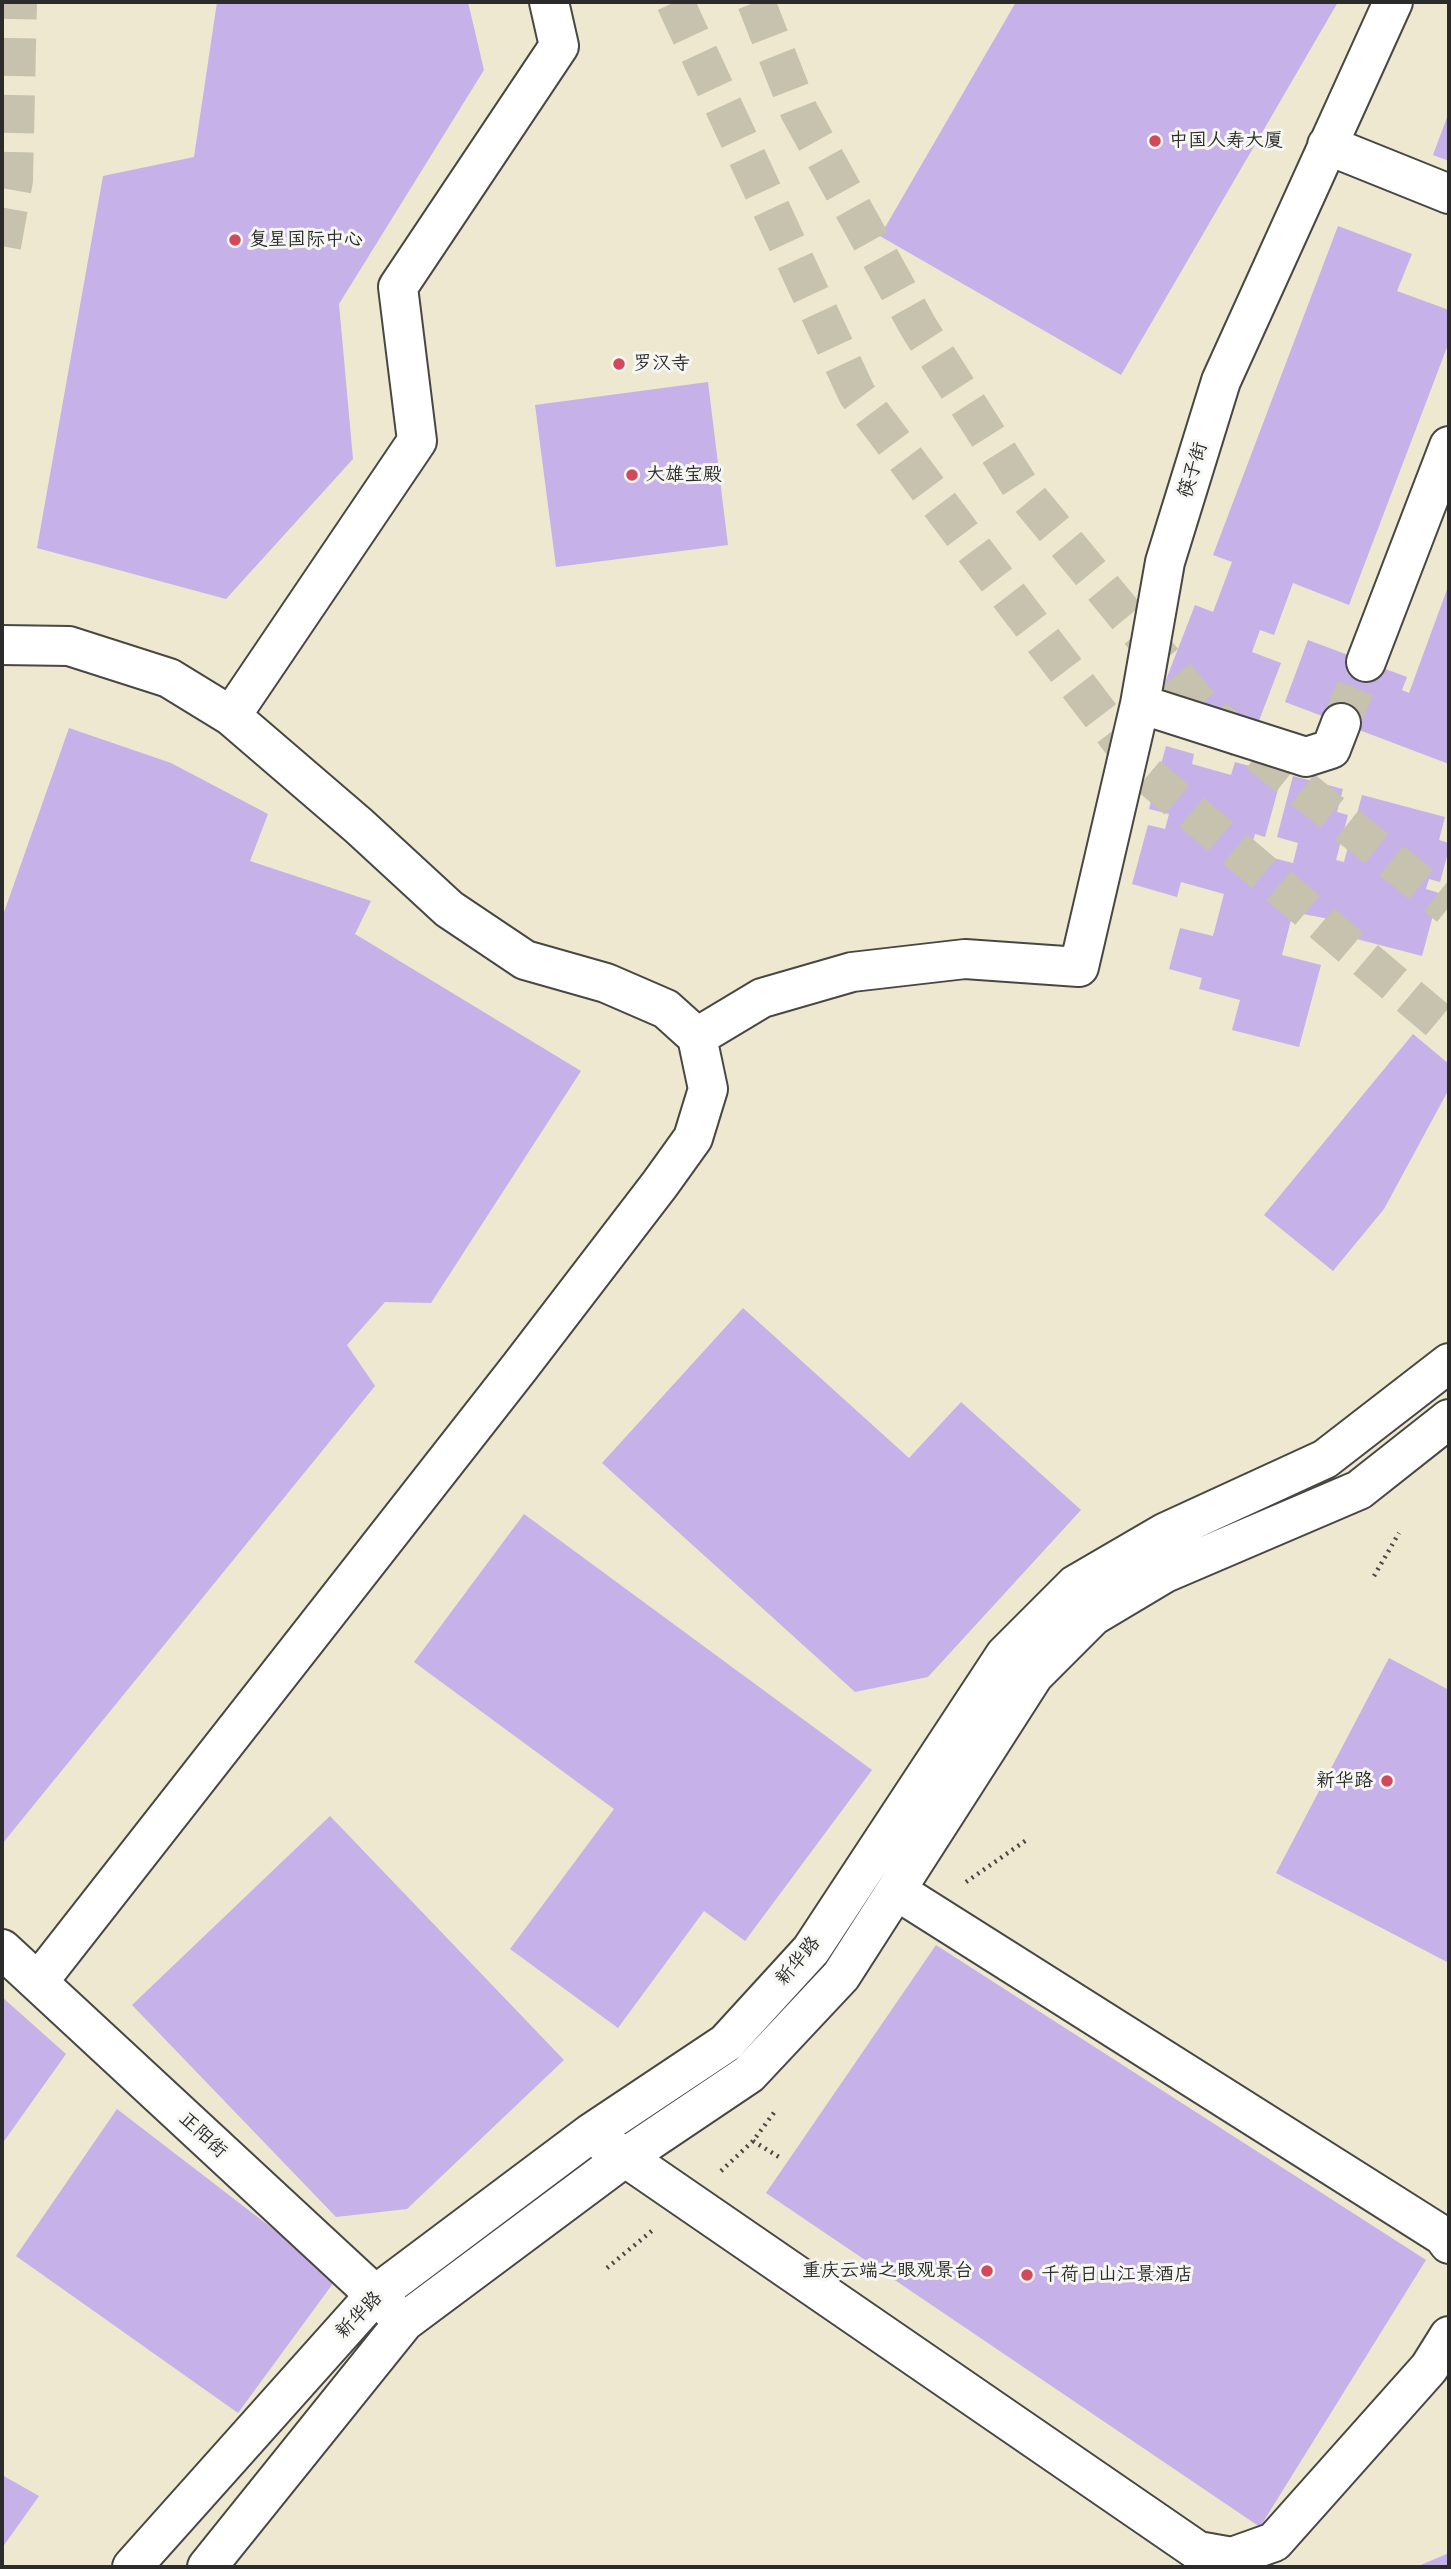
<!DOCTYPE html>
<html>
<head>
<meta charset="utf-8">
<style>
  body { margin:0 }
  #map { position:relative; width:1451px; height:2569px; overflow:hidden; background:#ede8cf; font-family:"Comic Neue",sans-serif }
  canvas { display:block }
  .frame { position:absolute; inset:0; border:4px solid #2b2b2b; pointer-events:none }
</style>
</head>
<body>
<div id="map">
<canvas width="1451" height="2569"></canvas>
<div class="frame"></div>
</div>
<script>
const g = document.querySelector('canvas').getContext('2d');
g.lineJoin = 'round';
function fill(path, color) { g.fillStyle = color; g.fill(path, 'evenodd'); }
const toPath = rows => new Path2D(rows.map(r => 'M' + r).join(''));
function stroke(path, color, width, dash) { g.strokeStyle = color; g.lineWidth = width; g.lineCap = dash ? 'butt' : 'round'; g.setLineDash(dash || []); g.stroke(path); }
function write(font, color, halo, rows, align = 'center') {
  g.font = font + ' "Comic Neue","LXGW WenKai TC",sans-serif'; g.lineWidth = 6; g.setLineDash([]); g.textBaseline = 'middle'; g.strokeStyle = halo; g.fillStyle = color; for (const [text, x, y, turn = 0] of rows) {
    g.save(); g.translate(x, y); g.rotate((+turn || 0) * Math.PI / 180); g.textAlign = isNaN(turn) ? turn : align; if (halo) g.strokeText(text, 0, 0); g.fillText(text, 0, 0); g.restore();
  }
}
fill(toPath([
  [217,2,468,2,484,70,339,304,353,459,226,599,37,548,103,176,194,157],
  [1016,2,1338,2,1121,375,880,236],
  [1449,112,1449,161,1433,155],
  [1338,226,1412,254,1397,291,1449,310,1449,342,1349,605,1293,583,1274,635,1260,630,1252,652,1281,663,1257,726,1162,690,1195,605,1213,612,1232,562,1213,555],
  [708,382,728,545,556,567,535,405],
  [1449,584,1449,764,1285,702,1308,640,1407,677,1402,690,1409,693],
  [69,728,171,763,268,814,250,861,371,901,355,934,581,1071,431,1303,385,1302,347,1345,375,1386,2,1844,2,918],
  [1166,746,1194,754,1192,764,1231,775,1235,762,1282,775,1265,837,1255,834,1250,852,1293,863,1298,843,1277,837,1293,776,1343,789,1337,812,1348,815,1336,860,1344,862,1362,795,1445,817,1439,840,1449,843,1449,849,1440,882,1429,879,1426,889,1439,893,1422,956,1326,931,1329,919,1293,912,1282,955,1321,965,1299,1047,1232,1030,1240,1000,1199,989,1202,978,1169,969,1180,928,1213,936,1224,894,1181,882,1177,897,1132,884,1148,825,1165,829,1169,814,1149,809],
  [1413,1034,1449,1064,1449,1089,1384,1209,1333,1271,1264,1215],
  [743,1308,909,1458,961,1402,1081,1510,928,1677,855,1692,602,1463],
  [524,1514,872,1770,745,1941,704,1911,618,2028,510,1949,614,1809,414,1662],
  [1389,1658,1449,1690,1449,1963,1276,1873],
  [330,1816,564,2060,407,2209,336,2217,132,2005],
  [936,1945,1426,2260,1260,2527,766,2193],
  [2,1997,66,2054,2,2144],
  [117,2109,337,2278,238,2413,16,2256],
  [2,2475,39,2496,2,2548],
  [1449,2553,1449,2567,1416,2567]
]), '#c6b1e9');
stroke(toPath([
  [1341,723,1366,662]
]), '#c6c2ae', 38, [38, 19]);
stroke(toPath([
  [675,2,857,394,977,554,1144,772,1449,1030],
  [756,2,799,111,919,328,1023,491,1203,709,1449,907],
  [2,246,14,180,18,2]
]), '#c6c2ae', 38, [38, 19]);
const minor = toPath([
  [1327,145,1449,194],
  [2,645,69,646,169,678,231,716,359,826,449,909,525,960,606,983,666,1009,697,1037,708,1089,693,1138,660,1184,519,1368,38,1982],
  [1366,662,1449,446],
  [1140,704,1306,757,1331,749,1341,723],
  [231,716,417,441,398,287,559,46,549,2],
  [697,1037,762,998,852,972,965,959,1079,967,1140,704,1165,562,1221,381,1393,2],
  [897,1891,1443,2236,1449,2244],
  [2,1949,398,2316],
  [600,2140,1198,2551,1232,2557,1274,2542,1429,2368,1449,2336]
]);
const major = toPath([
  [132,2567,375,2295,591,2133,726,2043,811,1950,1005,1655,1075,1585,1166,1532,1325,1459,1449,1363],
  [207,2567,404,2322,624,2158,749,2074,841,1976,1034,1675,1093,1616,1165,1573,1359,1490,1449,1419]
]);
stroke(minor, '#484744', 42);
stroke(major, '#484744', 42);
stroke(toPath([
  [1374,1576,1399,1533],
  [966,1882,1028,1839],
  [753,2141,779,2157],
  [721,2171,753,2141,776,2110],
  [607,2268,654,2229]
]), '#484744', 4.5, [2, 5]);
stroke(minor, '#fff', 38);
stroke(major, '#fff', 38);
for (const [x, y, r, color] of [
  [1155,141,7,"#d1495b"],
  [235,240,7,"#d1495b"],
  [619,364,7,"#d1495b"],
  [632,475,7,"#d1495b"],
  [1387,1781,7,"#d1495b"],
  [987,2271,7,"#d1495b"],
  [1027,2275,7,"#d1495b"]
]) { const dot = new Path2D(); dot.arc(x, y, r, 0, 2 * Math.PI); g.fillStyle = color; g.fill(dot); stroke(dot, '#f6f6f2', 2.5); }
write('19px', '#2b2b2b', '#f6f6f2', [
  ["中国人寿大厦",1169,141],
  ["复星国际中心",249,240],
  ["罗汉寺",633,364],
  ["大雄宝殿",646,475],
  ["新华路",1373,1781,"right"],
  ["重庆云端之眼观景台",973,2271,"right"],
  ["千荷日山江景酒店",1041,2275]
], 'left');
write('19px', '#2b2b2b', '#f6f6f2', [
  ["筷子街",1193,470,-73],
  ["新华路",798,1961,-50],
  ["正阳街",203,2135,43],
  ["新华路",359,2315,-46]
]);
</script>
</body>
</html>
